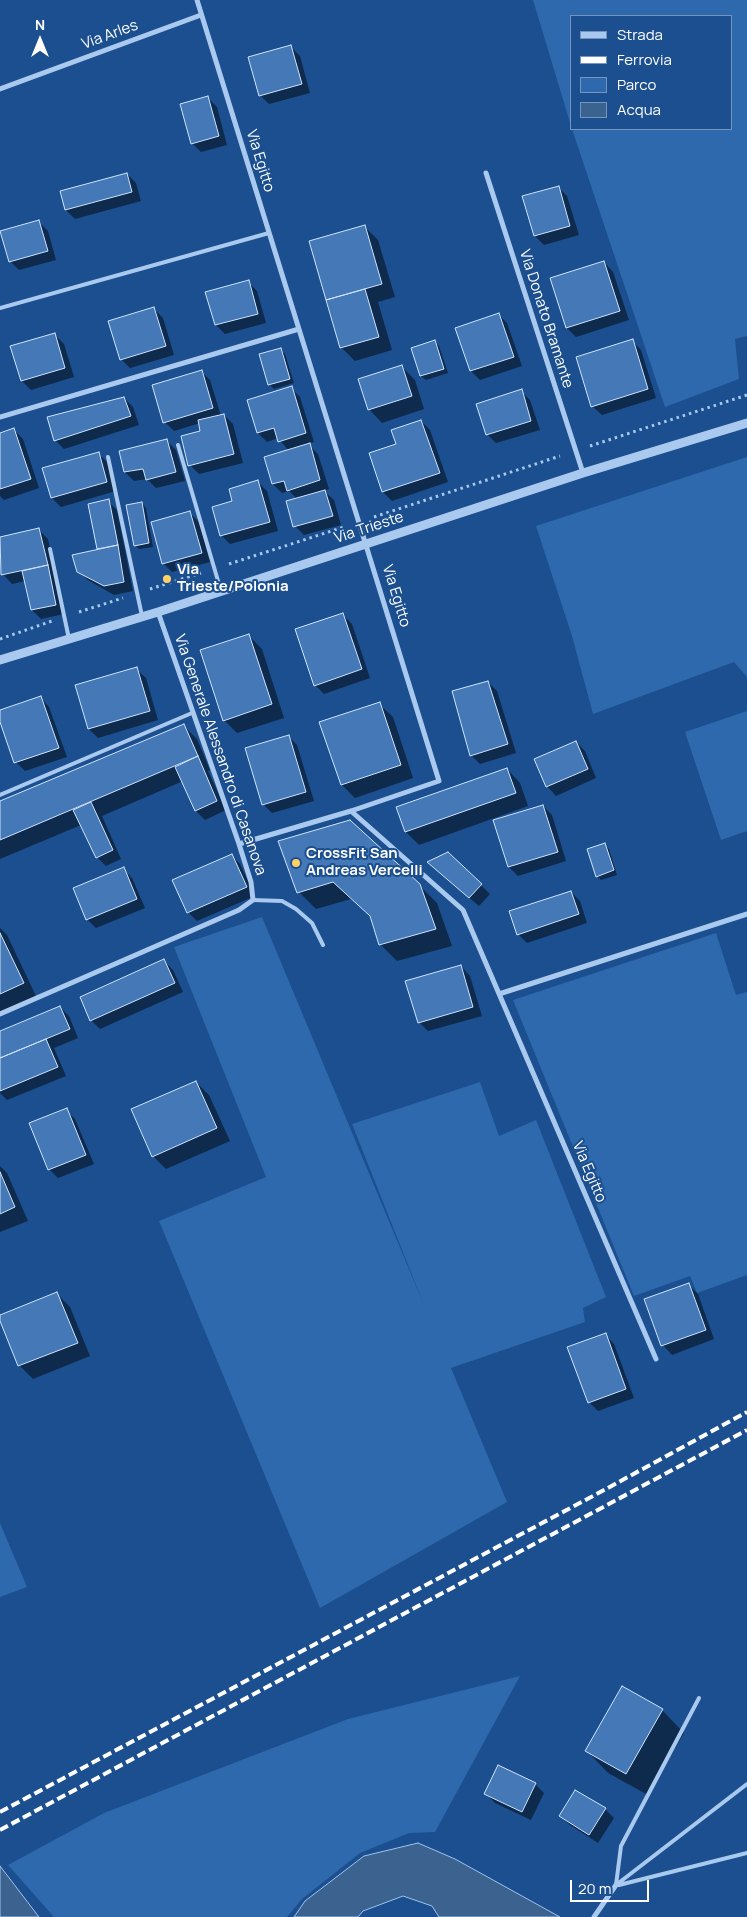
<!DOCTYPE html>
<html>
<head>
<meta charset="utf-8">
<style>
  body { margin:0 }
  #map { position:relative; width:747px; height:1917px; overflow:hidden; background:#1b4f8f; font-family:Manrope,sans-serif }
  canvas { display:block }
  .legend { position:absolute; left:570px; top:15px; width:162px; height:115px; box-sizing:border-box; background:#1b4f8f; border:1px solid #7695bc; margin:0; padding:6px 9px; list-style:none; font-size:15px; color:#fff }
  .legend li { display:flex; align-items:center; gap:10px; height:25px }
  .legend b { width:25px; border:1px solid #7695bc }
  .north { position:absolute; left:15px; top:15px; width:50px; height:50px; -webkit-text-stroke:4px #1b4f8f; paint-order:stroke; rotate:0deg; font-size:14px; font-weight:700; line-height:20px; text-align:center; color:#fff }
  .north::after { content:''; display:block; margin:auto; width:18px; height:22px; background:#fff; clip-path:polygon(50% 0,100% 100%,50% 72%,0 100%) }
  .scale { position:absolute; left:570px; top:1880px; width:79px; height:22px; box-sizing:border-box; border:2px solid #fff; border-top:0; padding-left:6px; font-size:15px; line-height:18px; white-space:nowrap; color:#fff; -webkit-text-stroke:4px #1b4f8f; paint-order:stroke }
</style>
</head>
<body>
<div id="map">
<canvas width="747" height="1917"></canvas>
<ul class="legend">
<li><b style="height:6px;background:#a9c9ee"></b>Strada</li>
<li><b style="height:6px;background:#fff"></b>Ferrovia</li>
<li><b style="height:14px;background:#2e69ad"></b>Parco</li>
<li><b style="height:14px;background:#3c6290"></b>Acqua</li>
</ul>
<div class="north">N</div>
<div class="scale">20 m</div>
</div>
<script>
const g = document.querySelector('canvas').getContext('2d');
g.lineJoin = 'round';
function fill(path, color) { g.fillStyle = color; g.fill(path, 'evenodd'); }
const toPath = rows => new Path2D(rows.map(r => 'M' + r).join(''));
function stroke(path, color, width, dash) { g.strokeStyle = color; g.lineWidth = width; g.lineCap = dash ? 'butt' : 'round'; g.setLineDash(dash || []); g.stroke(path); }
function write(font, color, halo, rows, align = 'center') {
  g.font = font + ' Manrope,sans-serif'; g.lineWidth = 4; g.setLineDash([]); g.textBaseline = 'middle'; g.strokeStyle = halo; g.fillStyle = color; for (const [text, x, y, turn = 0] of rows) {
    g.save(); g.translate(x, y); g.rotate((+turn || 0) * Math.PI / 180); g.textAlign = isNaN(turn) ? turn : align; if (halo) g.strokeText(text, 0, 0); g.fillText(text, 0, 0); g.restore();
  }
}
fill(toPath([
  [533,0,747,0,747,336,735,339,739,379,665,407,572,129,731,129,731,16,571,16,571,126],
  [747,457,747,677,734,662,593,714,572,636,536,526],
  [747,711,747,831,721,840,685,732],
  [262,917,424,1305,352,1124,480,1082,499,1136,536,1120,606,1297,583,1308,585,1322,451,1368,507,1502,320,1608,159,1221,266,1177,174,947],
  [716,933,736,995,747,992,747,1275,697,1293,690,1276,634,1296,513,1000],
  [0,1523,27,1587,0,1597],
  [520,1676,435,1832,409,1833,360,1853,302,1899,287,1917,54,1917,8,1865,104,1813,348,1719]
]), '#2e69ad');
const water = toPath([
  [418,1843,455,1859,560,1917,439,1917,432,1906,403,1896,363,1911,358,1917,294,1917,305,1901,364,1856,418,1843],
  [0,1866,39,1917,0,1917,0,1866]
]);
fill(water, '#3c6290');
stroke(water, '#9cc4f0', 1);
fill(toPath([
  [291,47,300,56,310,93,269,104,260,95],
  [208,98,217,107,227,145,201,152,192,143],
  [127,174,136,183,141,201,75,219,66,210],
  [558,187,567,196,579,235,544,245,535,236,524,197],
  [39,222,48,231,56,260,19,270,10,261],
  [364,226,378,240,395,297,378,302,392,350,355,361,342,348,310,242],
  [604,262,613,272,629,320,576,337,567,328,552,279],
  [248,282,257,291,266,323,225,334,216,325],
  [154,309,163,318,174,355,130,368,121,359],
  [498,314,507,323,522,366,480,380,471,371,457,328],
  [55,335,64,344,74,377,31,390,22,381,12,347],
  [632,341,641,350,656,398,602,415,592,406],
  [435,342,439,346,448,373,426,380,421,376],
  [281,350,285,354,294,383,274,389,270,385,261,355],
  [401,366,415,380,424,409,382,423,369,409],
  [201,371,210,380,221,416,224,415,233,424,243,463,199,474,190,465,202,432,200,423,174,431,165,422],
  [291,388,300,397,314,442,308,444,318,454,329,489,324,491,334,500,341,525,304,535,295,526,297,499,289,491,282,493,273,484,289,451,278,438,267,442,258,433],
  [521,391,530,400,540,430,496,443,487,434],
  [124,398,133,407,139,425,64,449,55,440],
  [421,421,430,430,448,482,392,501,383,492,370,454,398,444],
  [14,430,23,439,39,488,4,500,0,496,0,434],
  [167,441,176,450,185,481,156,488,147,479,134,481,125,472],
  [98,453,107,462,116,491,61,507,52,498,44,469],
  [258,482,267,491,278,531,230,544,221,535,234,501],
  [108,501,117,510,133,591,114,595,88,580,79,571,98,550,89,505],
  [142,503,146,508,153,547,139,549,135,545],
  [190,513,199,522,210,562,172,572,163,563],
  [39,530,48,539,64,614,41,619,32,610,25,581,12,584,3,574,0,562,0,538],
  [343,615,352,624,370,678,324,694,315,685],
  [249,636,262,649,284,718,237,733,224,720],
  [136,669,146,678,158,720,98,738,89,729,77,686],
  [488,682,497,691,516,753,480,764,471,755],
  [40,697,49,707,67,757,25,771,16,762,0,719,0,712],
  [379,704,393,717,413,778,355,798,342,785,321,723],
  [184,726,197,739,210,770,208,771,226,810,205,820,196,811,183,781,102,816,121,859,106,866,97,857,81,825,0,859,0,803],
  [288,736,297,745,314,801,272,813,263,804],
  [576,742,585,751,596,778,556,796,547,786],
  [507,769,520,783,528,806,419,845,406,832],
  [543,806,552,815,566,861,518,876,509,867],
  [280,842,419,885,437,903,452,946,397,961,380,944,372,917,351,899,316,909,299,892],
  [605,845,609,849,617,875,601,880,597,876],
  [448,854,490,894,479,906,438,871],
  [231,855,240,864,255,896,197,921,188,912],
  [123,869,132,878,145,908,96,928,87,919],
  [571,892,580,901,587,923,527,943,518,934],
  [0,928,7,935,36,996,0,1014],
  [164,961,173,970,183,992,100,1029,91,1020],
  [461,966,470,976,482,1016,428,1031,419,1022],
  [60,1007,69,1016,78,1038,54,1048,66,1076,7,1100,0,1093,0,1032],
  [196,1082,209,1095,230,1141,166,1169,153,1156],
  [66,1110,75,1119,94,1164,58,1178,49,1169],
  [0,1166,7,1173,28,1221,0,1232],
  [689,1285,698,1294,714,1339,672,1355,663,1345,646,1300],
  [57,1294,70,1307,90,1356,33,1379,20,1366,0,1317],
  [605,1334,614,1344,634,1398,598,1411,589,1402],
  [662,1710,684,1733,648,1795,608,1773,586,1750],
  [535,1784,544,1793,531,1820,495,1803,486,1794],
  [605,1809,614,1818,598,1843,570,1825,560,1816]
]), '#0007');
const building = toPath([
  [291,45,302,84,259,96,248,57,291,45],
  [208,96,219,136,191,144,180,104,208,96],
  [127,173,132,192,65,210,60,191,127,173],
  [559,186,570,226,534,236,522,196,559,186],
  [39,220,48,251,9,262,0,231,39,220],
  [365,225,382,284,326,300,309,241,365,225],
  [604,261,620,311,566,328,550,278,604,261],
  [249,280,258,314,215,325,205,292,249,280],
  [365,289,379,337,340,348,326,300,365,289],
  [154,307,166,346,120,360,108,321,154,307],
  [499,313,514,357,470,371,455,328,499,313],
  [55,333,65,368,21,381,10,346,55,333],
  [633,339,648,389,591,407,576,357,633,339],
  [435,340,444,369,420,376,411,348,435,340],
  [281,348,290,379,268,385,259,354,281,348],
  [402,365,412,396,368,410,358,379,402,365],
  [202,370,213,408,163,423,152,385,202,370],
  [292,386,306,433,278,442,274,428,257,433,247,400,292,386],
  [522,389,531,421,486,435,476,404,522,389],
  [124,397,131,416,54,441,47,417,124,397],
  [224,414,234,454,188,466,181,436,200,431,198,420,224,414],
  [421,420,440,473,382,492,369,453,396,444,391,430,421,420],
  [14,428,31,479,0,489,0,433,14,428],
  [167,439,176,472,146,480,143,469,124,472,119,451,167,439],
  [310,443,320,480,287,491,284,481,272,484,264,457,310,443],
  [99,452,107,482,51,498,42,468,99,452],
  [258,480,270,522,220,536,212,507,232,501,229,489,258,480],
  [325,490,333,516,293,527,286,501,325,490],
  [109,499,118,545,97,549,88,504,109,499],
  [142,502,149,543,134,546,126,505,142,502],
  [190,511,202,553,162,564,151,522,190,511],
  [39,528,48,565,1,575,0,537,39,528],
  [118,545,124,582,104,586,77,572,72,555,118,545],
  [48,565,56,605,31,610,22,571,48,565],
  [343,613,362,669,314,686,295,629,343,613],
  [249,634,272,704,223,721,200,650,249,634],
  [137,667,150,711,88,729,75,685,137,667],
  [488,681,508,744,470,756,452,691,488,681],
  [41,696,59,748,14,763,0,722,0,710,41,696],
  [380,702,401,765,341,785,319,722,380,702],
  [184,724,198,756,0,840,0,801,184,724],
  [289,735,306,792,262,805,245,748,289,735],
  [576,741,588,769,546,787,534,759,576,741],
  [198,756,217,801,195,811,175,767,198,756],
  [507,768,516,793,405,832,396,807,507,768],
  [91,802,113,850,96,858,73,810,91,802],
  [543,805,558,852,508,867,493,820,543,805],
  [350,820,420,884,436,929,379,945,370,916,333,882,297,893,278,841,350,820],
  [605,843,614,870,596,877,587,849,605,843],
  [448,852,482,884,469,898,427,862,448,852],
  [232,854,247,887,187,913,172,880,232,854],
  [124,867,137,899,86,920,73,888,124,867],
  [571,891,579,914,517,935,509,911,571,891],
  [0,933,24,983,0,994,0,933],
  [164,959,175,983,90,1021,80,997,164,959],
  [461,965,473,1007,418,1023,405,981,461,965],
  [60,1006,70,1029,0,1058,0,1031,60,1006],
  [46,1039,58,1067,0,1091,0,1058,46,1039],
  [196,1081,217,1128,152,1157,131,1109,196,1081],
  [67,1108,86,1155,48,1170,29,1123,67,1108],
  [0,1172,15,1207,0,1214,0,1172],
  [689,1283,706,1330,661,1346,644,1299,689,1283],
  [57,1292,78,1343,18,1366,0,1321,0,1315,57,1292],
  [606,1333,626,1389,588,1403,567,1347,606,1333],
  [622,1686,663,1709,626,1774,585,1751,622,1686],
  [498,1765,536,1783,522,1812,484,1794,498,1765],
  [575,1790,606,1808,589,1835,559,1816,575,1790]
]);
fill(building, '#4478b7');
stroke(building, '#cfe3fa', 1);
stroke(toPath([
  [590,446,747,395],
  [374,517,560,456],
  [229,564,344,527],
  [150,589,201,573],
  [79,612,123,598],
  [0,639,52,621]
]), '#a9c9ee', 3, [2.5, 4]);
stroke(toPath([
  [0,308,269,233],
  [178,445,221,591],
  [108,457,142,616],
  [50,549,69,639],
  [0,795,192,713],
  [253,900,282,901,296,909,312,923,323,945],
  [616,1885,621,1846,699,1698],
  [616,1885,747,1784],
  [619,1885,747,1853]
]), '#a9c9ee', 4);
stroke(toPath([
  [197,0,439,781,351,811,239,844],
  [0,89,201,15],
  [486,173,583,473],
  [0,417,299,329],
  [351,811,463,910,656,1359],
  [499,994,747,914],
  [0,1014,239,910,253,900,251,882,239,844,158,612],
  [594,1917,616,1885]
]), '#a9c9ee', 5);
stroke(toPath([
  [0,660,158,612,583,473,747,423]
]), '#a9c9ee', 9);
stroke(toPath([
  [0,1812,606,1489,747,1412],
  [0,1830,747,1430]
]), '#fff', 4, [9, 4]);
for (const [x, y, r, color] of [
  [167,579,5,"#ffd166"],
  [296,863,5,"#ffd166"]
]) { const dot = new Path2D(); dot.arc(x, y, r, 0, 2 * Math.PI); g.fillStyle = color; g.fill(dot); stroke(dot, '#1b4f8f', 2); }
write('15px', '#fff', '#1b4f8f', [
  ["Via Arles",110,35,-20],
  ["Via Egitto",260,161,73],
  ["Via Donato Bramante",546,319,72],
  ["Via Trieste",369,528,-18],
  ["Via Egitto",396,596,73],
  ["Via Generale Alessandro di Casanova",220,755,71],
  ["Via Egitto",589,1172,67]
]);
write('bold 15px', '#fff', '#1b4f8f', [
  ["Via",177,570],
  ["Trieste/Polonia",177,587],
  ["CrossFit San",306,854],
  ["Andreas Vercelli",306,871]
], 'left');
</script>
</body>
</html>
